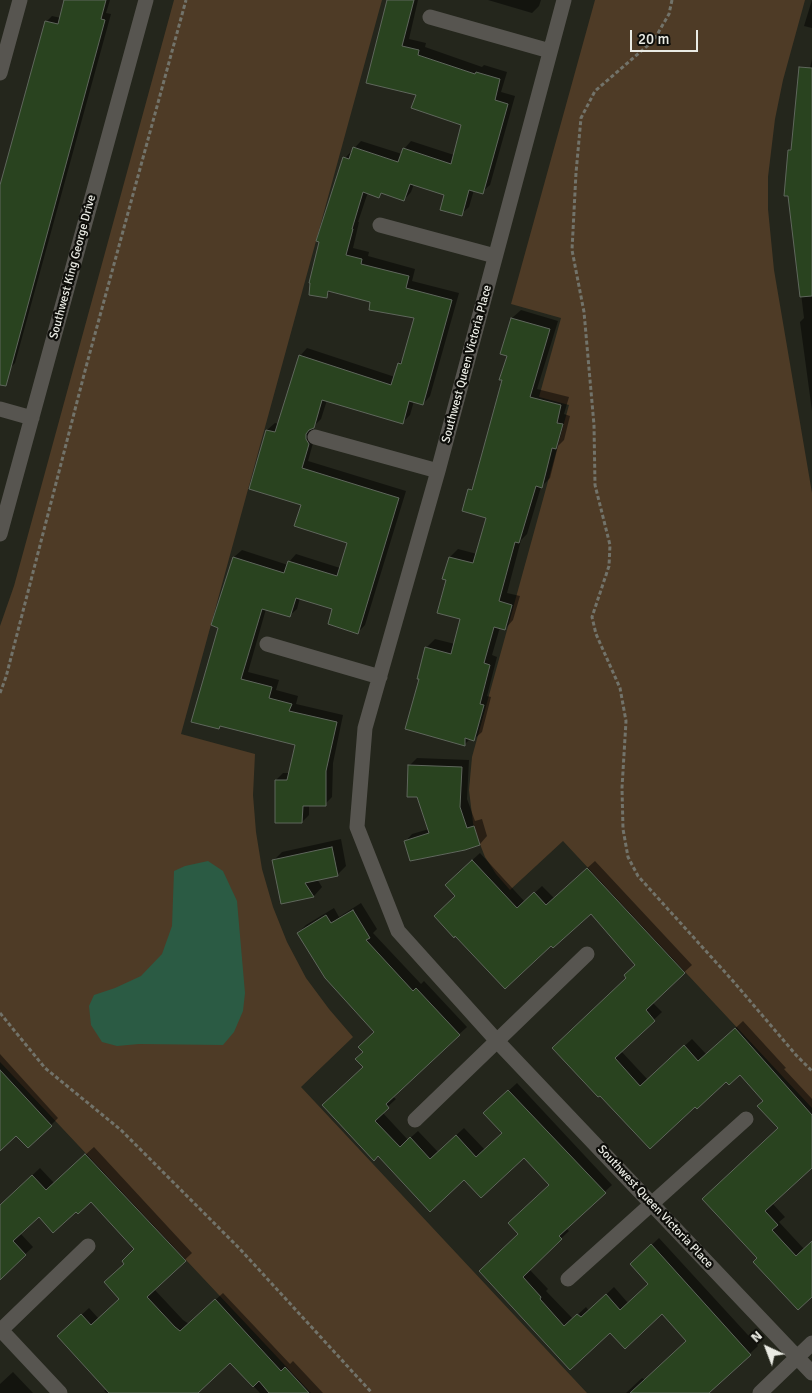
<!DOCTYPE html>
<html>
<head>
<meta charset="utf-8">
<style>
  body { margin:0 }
  #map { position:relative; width:812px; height:1393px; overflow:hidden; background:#24261c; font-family:Signika,sans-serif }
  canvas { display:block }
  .north { position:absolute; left:742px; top:1323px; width:50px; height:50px; -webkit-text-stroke:4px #0e0e0a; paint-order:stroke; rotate:317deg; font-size:14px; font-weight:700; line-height:20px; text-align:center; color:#eaebe4 }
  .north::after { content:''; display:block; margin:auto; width:18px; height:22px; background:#eaebe4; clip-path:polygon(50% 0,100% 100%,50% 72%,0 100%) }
  .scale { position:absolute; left:630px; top:30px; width:68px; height:22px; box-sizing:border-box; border:2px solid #eaebe4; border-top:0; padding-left:6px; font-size:15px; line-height:18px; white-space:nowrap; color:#eaebe4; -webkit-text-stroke:4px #0e0e0a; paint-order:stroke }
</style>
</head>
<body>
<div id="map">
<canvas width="812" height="1393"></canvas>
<div class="north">N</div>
<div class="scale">20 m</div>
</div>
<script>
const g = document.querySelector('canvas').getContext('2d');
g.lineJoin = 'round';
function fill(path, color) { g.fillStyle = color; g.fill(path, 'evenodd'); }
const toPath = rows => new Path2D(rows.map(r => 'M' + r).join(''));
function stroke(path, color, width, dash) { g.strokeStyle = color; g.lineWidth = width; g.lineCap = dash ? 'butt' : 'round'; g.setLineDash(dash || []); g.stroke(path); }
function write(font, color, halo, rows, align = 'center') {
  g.font = font + ' Signika,sans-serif'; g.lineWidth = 4.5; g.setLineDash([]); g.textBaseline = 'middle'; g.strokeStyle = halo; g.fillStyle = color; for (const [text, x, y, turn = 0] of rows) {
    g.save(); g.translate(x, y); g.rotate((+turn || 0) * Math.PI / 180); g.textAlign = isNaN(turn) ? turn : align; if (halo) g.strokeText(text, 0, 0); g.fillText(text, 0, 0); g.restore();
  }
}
fill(toPath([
  [174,0,382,0,181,734,255,754,253,795,256,832,262,869,273,907,287,942,306,978,329,1009,353,1037,301,1087,587,1393,311,1393,0,1062,0,626,14,586],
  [595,0,805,0,783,80,775,119,768,177,768,209,774,270,812,493,812,1108,563,841,510,890,496,874,485,857,478,839,473,823,469,790,472,757,569,405,539,397,561,318,511,304]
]), '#4e3b26');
fill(toPath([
  [208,861,223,871,237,901,245,993,243,1011,234,1032,223,1045,139,1044,117,1046,102,1042,91,1025,89,1006,94,995,115,988,141,976,162,954,172,926,174,871,185,866]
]), '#2b5b44');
fill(toPath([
  [66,0,110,0,106,13,111,14,15,363,9,369,0,366,0,195,46,22,52,16,61,18],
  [388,0,418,0,409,39,426,43,425,47,482,67,484,65,507,72,501,92,515,96,490,185,482,192,474,190,469,207,461,214,446,194,414,184,411,192,404,200,383,192,379,196,368,192,358,222,359,222,353,248,369,252,368,256,415,269,412,281,459,293,430,396,423,404,414,401,410,415,403,422,327,400,321,419,313,427,313,432,315,436,308,461,406,491,365,625,358,632,334,608,300,598,297,609,289,616,266,609,248,672,279,680,276,690,298,696,296,704,343,715,333,763,332,797,325,804,309,804,309,815,302,822,276,780,283,773,290,773,296,745,221,725,219,627,212,624,234,557,242,550,288,565,289,562,296,554,340,568,348,542,303,504,267,430,275,423,279,424,300,356,307,348,395,377,399,363,404,358,416,317,372,301,332,290,326,296,345,158,361,141,402,154,404,149,411,141,454,155,463,124,417,94,367,82],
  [488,0,541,0,539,6,532,13],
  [812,0,812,28,804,26],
  [812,59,812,411,800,322,804,318,789,195,789,150,793,147],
  [521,310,558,321,537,389,569,397,564,414,570,416,564,440,558,446,550,478,541,487,527,534,521,540,507,593,520,596,513,620,505,629,500,627,492,655,497,657,487,696,491,697,482,732,473,740,470,739,464,745,420,679,426,648,435,639,455,644,461,618,447,579,450,557,458,549,477,554,487,517,470,490,474,486,503,380,508,355,502,353,512,318],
  [417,758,469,760,467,799,475,821,482,819,487,836,480,844,465,849,405,842,412,834,429,829,410,765],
  [341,839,346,866,337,875,317,879,322,887,314,896,282,902,273,861,282,852],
  [480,853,525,902,542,886,554,898,595,861,692,965,652,1002,662,1012,621,1051,648,1080,692,1039,707,1055,743,1021,786,1068,784,1069,812,1099,812,1166,772,1203,785,1217,779,1222,804,1249,812,1242,812,1295,758,1258,704,1199,779,1128,765,1100,740,1073,726,1081,600,1094,628,978,637,964,591,912,553,946,456,895,454,877],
  [361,903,377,929,373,933,421,984,424,981,467,1027,392,1096,396,1099,382,1112,408,1140,418,1131,438,1152,464,1128,485,1150,503,1133,492,1106,517,1083,612,1185,566,1228,569,1231,529,1269,548,1289,546,1291,573,1319,586,1307,589,1311,614,1287,628,1303,649,1284,639,1257,659,1238,758,1346,708,1393,626,1393,642,1378,645,1380,688,1340,662,1313,610,1331,570,1368,480,1271,520,1234,551,1185,524,1156,464,1179,378,1155,365,1067,364,1052,376,1031,298,933,306,925,334,908,339,917],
  [0,1054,58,1118,51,1125,16,1134,0,1149],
  [94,1147,192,1253,154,1289,183,1320,189,1324,223,1293,290,1364,293,1361,323,1393,260,1393,230,1361,196,1393,107,1393,104,1391,107,1388,66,1329,89,1308,99,1319,121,1299,125,1263,136,1249,91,1200,76,1210,39,1216,20,1233,33,1247,0,1277,0,1206,40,1168,54,1183],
  [13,1372,33,1393,0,1393,0,1384]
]), '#0007');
const building = toPath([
  [64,0,106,0,101,19,105,20,6,386,0,385,0,185,45,21,58,24,64,0],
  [387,0,414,0,402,46,419,50,418,55,475,74,476,72,500,79,495,100,508,104,483,194,469,190,462,216,440,210,444,195,410,184,404,201,381,193,379,198,363,192,352,229,353,229,346,255,362,259,361,264,409,276,406,288,452,300,423,405,409,401,403,424,322,400,314,428,309,430,306,434,306,439,309,444,302,468,399,498,358,634,328,624,332,609,296,598,290,617,262,609,241,679,272,687,269,698,292,704,289,711,337,722,326,771,326,806,303,806,302,823,275,823,275,780,287,780,295,745,220,726,219,729,191,722,218,628,211,625,233,557,284,573,288,561,337,576,347,543,294,526,301,505,249,489,266,430,275,432,299,355,391,385,398,363,401,364,414,318,369,310,370,302,328,291,327,298,309,295,310,283,309,283,319,242,316,241,343,157,349,159,353,147,398,162,403,148,451,164,461,125,411,108,416,95,366,83,387,0],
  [799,67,812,68,812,296,800,297,788,196,784,196,788,150,791,150,799,67],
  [511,318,550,329,530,397,561,405,557,423,563,424,556,449,552,448,542,488,536,486,519,543,515,542,499,601,512,605,505,630,494,627,484,663,490,665,480,704,484,705,474,741,465,738,465,746,405,729,419,679,417,679,425,647,451,654,460,619,437,613,446,580,442,579,449,557,473,563,486,518,462,511,468,489,472,490,502,380,499,380,507,356,500,354,511,318],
  [408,765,462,767,460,807,467,828,474,826,480,845,465,850,410,861,404,841,429,833,417,797,407,797,408,765],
  [332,847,338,876,305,883,314,897,281,904,272,860,332,847],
  [472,860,517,908,534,892,546,905,587,868,685,973,646,1010,655,1021,615,1058,640,1086,684,1045,698,1061,735,1028,812,1115,812,1168,765,1211,778,1225,772,1230,796,1256,812,1241,812,1297,798,1310,753,1262,757,1258,702,1199,778,1128,757,1106,763,1101,740,1075,729,1085,726,1082,697,1109,695,1107,650,1149,600,1096,598,1097,552,1048,626,978,624,975,635,965,591,914,553,948,551,946,505,989,455,936,454,938,434,916,455,896,445,885,472,860],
  [353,910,370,938,366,940,413,991,416,988,460,1035,386,1104,389,1108,375,1121,400,1147,410,1137,430,1159,456,1135,476,1157,502,1133,483,1113,508,1090,606,1193,559,1236,562,1239,523,1277,541,1297,540,1299,564,1326,577,1314,581,1317,606,1294,620,1310,648,1284,630,1264,651,1244,751,1355,709,1393,630,1393,686,1341,662,1314,625,1349,610,1333,570,1370,479,1271,518,1234,508,1223,549,1185,524,1158,481,1198,464,1180,430,1212,378,1156,374,1161,322,1105,363,1067,355,1059,363,1052,358,1047,374,1032,325,978,297,933,326,915,331,923,353,910],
  [0,1070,52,1126,28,1148,16,1136,0,1151,0,1070],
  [85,1154,186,1261,147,1297,175,1327,180,1331,215,1299,281,1371,285,1367,309,1393,269,1393,259,1381,253,1387,230,1363,198,1393,109,1393,57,1336,81,1314,91,1325,119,1299,104,1282,124,1264,122,1261,134,1249,91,1202,78,1214,76,1212,53,1233,39,1217,13,1241,26,1255,0,1280,0,1205,32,1175,46,1190,85,1154]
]);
fill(building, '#29431f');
stroke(building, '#5f675c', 1);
stroke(toPath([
  [672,0,669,14,654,40,595,91,581,118,576,173,572,250,584,312,594,425,595,485,610,545,609,566,592,617,596,634,620,688,626,721,622,788,623,829,628,857,638,876,733,981,796,1055,812,1071],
  [0,693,6,677,86,367,186,0],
  [0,1013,45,1068,121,1130,240,1249,372,1393]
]), '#72736a', 3, [4, 2.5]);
stroke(toPath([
  [564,0,438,471,365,728,357,827,398,931,497,1041,812,1373],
  [430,17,550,51],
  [0,73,20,0],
  [380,225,495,256],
  [0,409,32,418],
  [315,437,438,471],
  [0,534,146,0],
  [267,644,380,677],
  [415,1120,587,954],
  [568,1279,746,1119],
  [0,1329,60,1393],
  [0,1331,88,1246],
  [760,1393,812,1343]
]), '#575550', 15);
write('12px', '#eaebe4', '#0e0e0a', [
  ["Southwest King George Drive",73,267,-75],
  ["Southwest Queen Victoria Place",467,364,-75],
  ["Southwest Queen Victoria Place",655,1207,47]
]);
</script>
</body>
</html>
